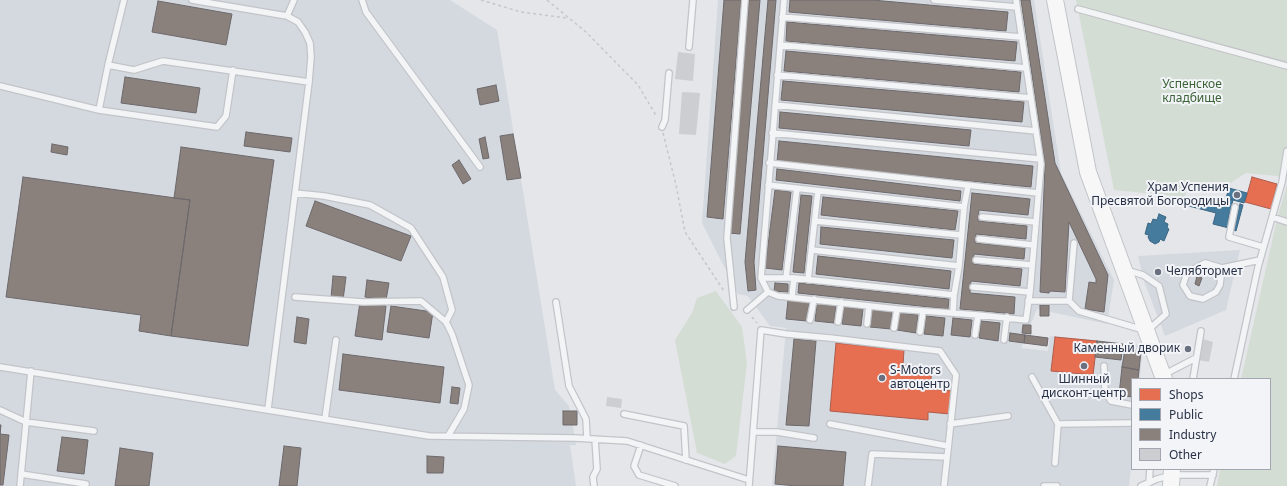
<!DOCTYPE html>
<html>
<head>
<meta charset="utf-8">
<style>
  body { margin:0 }
  #map { position:relative; width:1287px; height:486px; overflow:hidden; background:#e4e6ea; font-family:"Noto Sans",sans-serif }
  canvas { display:block }
  .legend { position:absolute; left:1131px; top:378px; width:140px; height:92px; box-sizing:border-box; background:#f2f4f8; border:1px solid #a1a6b0; margin:0; padding:5px 7px; list-style:none; font-size:12px; color:#283145 }
  .legend li { display:flex; align-items:center; gap:8px; height:20px }
  .legend b { width:20px; border:1px solid #a1a6b0 }
</style>
</head>
<body>
<div id="map">
<canvas width="1287" height="486"></canvas>
<ul class="legend">
<li><b style="height:11px;background:#e76f51"></b>Shops</li>
<li><b style="height:11px;background:#457b9d"></b>Public</li>
<li><b style="height:11px;background:#8a817c"></b>Industry</li>
<li><b style="height:11px;background:#ccced2"></b>Other</li>
</ul>
</div>
<script>
const g = document.querySelector('canvas').getContext('2d');
g.lineJoin = 'round';
function fill(path, color) { g.fillStyle = color; g.fill(path, 'evenodd'); }
const toPath = rows => new Path2D(rows.map(r => 'M' + r).join(''));
function stroke(path, color, width, dash) { g.strokeStyle = color; g.lineWidth = width; g.lineCap = dash ? 'butt' : 'round'; g.setLineDash(dash || []); g.stroke(path); }
function write(font, color, halo, rows, align = 'center') {
  g.font = font + ' "Noto Sans",sans-serif'; g.lineWidth = 4; g.setLineDash([]); g.textBaseline = 'middle'; g.strokeStyle = halo; g.fillStyle = color; for (const [text, x, y, turn = 0] of rows) {
    g.save(); g.translate(x, y); g.rotate((+turn || 0) * Math.PI / 180); g.textAlign = isNaN(turn) ? turn : align; if (halo) g.strokeText(text, 0, 0); g.fillText(text, 0, 0); g.restore();
  }
}
fill(toPath([
  [0,0,450,0,497,30,555,390,569,406,575,438,576,445,570,445,576,486,0,486],
  [718,0,1034,0,1061,173,1114,280,1107,324,1037,309,1021,348,1048,351,1050,336,1143,345,1140,379,1132,379,1132,459,1129,486,772,486,786,328,770,326,748,296,738,294,702,223],
  [1240,250,1226,310,1165,336,1144,281,1138,256]
]), '#d4d9e0');
fill(toPath([
  [1076,0,1287,0,1287,177,1246,173,1215,193,1205,190,1187,188,1185,197,1114,190],
  [1287,185,1287,486,1217,486,1220,469,1270,469,1270,379,1241,379,1278,215],
  [716,291,742,327,747,363,736,456,725,464,697,453,675,340,692,313,697,298]
]), '#d4ddd4');
const shops = toPath([
  [1252,177,1277,184,1271,209,1245,202,1252,177],
  [1055,337,1097,341,1093,375,1051,371,1055,337],
  [836,343,904,350,903,365,932,368,930,389,952,391,950,414,928,412,928,420,830,411,836,343]
]);
fill(shops, '#e76f51');
stroke(shops, '#ae5c4d', 1);
const public = toPath([
  [1229,188,1247,193,1244,203,1226,198,1229,188],
  [1187,197,1219,205,1220,201,1225,203,1226,198,1233,200,1228,219,1231,220,1229,228,1213,224,1216,213,1185,205,1187,197],
  [1240,204,1243,205,1236,231,1234,230,1240,204],
  [1159,214,1166,217,1164,222,1168,224,1167,228,1169,229,1164,241,1160,239,1159,242,1155,244,1150,241,1148,237,1149,235,1145,234,1148,223,1151,224,1153,219,1157,220,1159,214]
]);
fill(public, '#457b9d');
stroke(public, '#3c6583', 1);
const industry = toPath([
  [724,0,741,0,723,219,707,217,724,0],
  [749,0,760,0,740,234,729,233,749,0],
  [768,0,776,0,754,262,756,290,748,291,745,262,768,0],
  [790,0,872,0,1008,12,1006,31,789,12,790,0],
  [1021,0,1030,0,1055,163,1108,275,1104,312,1085,309,1089,282,1096,283,1096,279,1069,222,1065,292,1050,291,1049,293,1040,292,1045,164,1021,0],
  [158,1,232,14,226,45,152,32,158,1],
  [787,22,1017,42,1015,61,786,41,787,22],
  [786,51,1021,72,1019,92,784,71,786,51],
  [125,77,200,88,196,113,121,103,125,77],
  [783,81,1024,102,1022,122,781,100,783,81],
  [496,85,499,101,480,105,477,89,496,85],
  [780,112,971,130,969,146,779,128,780,112],
  [246,132,292,138,290,152,244,146,246,132],
  [513,134,521,178,507,180,500,136,513,134],
  [485,137,489,158,483,159,479,139,485,137],
  [779,141,1033,166,1031,187,777,162,779,141],
  [52,144,68,147,67,155,51,152,52,144],
  [181,147,274,160,248,346,171,336,190,200,174,198,181,147],
  [459,160,471,179,463,184,452,165,459,160],
  [777,169,961,191,960,201,776,180,777,169],
  [23,177,190,200,171,336,139,331,141,315,6,297,23,177],
  [775,190,791,192,782,270,765,268,775,190],
  [972,193,1030,199,1028,215,979,210,978,221,1027,226,1026,239,976,234,975,243,1025,248,1024,259,974,254,973,264,1022,269,1020,286,971,281,970,293,1015,297,1014,314,960,309,972,193],
  [801,195,812,196,804,273,793,272,801,195],
  [823,197,958,211,955,230,821,215,823,197],
  [315,201,411,236,401,261,306,226,315,201],
  [821,227,954,240,952,258,820,244,821,227],
  [818,256,951,271,949,289,816,274,818,256],
  [333,276,346,277,343,300,331,298,333,276],
  [1197,276,1202,278,1199,286,1195,284,1197,276],
  [367,280,389,283,386,300,365,297,367,280],
  [775,283,788,284,788,292,774,291,775,283],
  [799,283,949,299,948,309,798,293,799,283],
  [788,300,809,302,807,321,786,319,788,300],
  [360,302,386,306,382,340,355,336,360,302],
  [817,304,836,306,834,323,815,321,817,304],
  [1040,305,1049,305,1049,316,1040,316,1040,305],
  [391,306,433,312,429,338,387,332,391,306],
  [844,307,863,309,861,326,842,324,844,307],
  [872,310,892,312,891,329,870,327,872,310],
  [899,313,918,315,916,333,897,330,899,313],
  [926,316,945,318,943,336,924,334,926,316],
  [297,317,309,319,306,344,294,342,297,317],
  [953,318,972,320,970,337,951,335,953,318],
  [981,321,1000,323,998,341,979,338,981,321],
  [1023,325,1031,325,1031,334,1022,333,1023,325],
  [1010,333,1025,335,1024,343,1009,341,1010,333],
  [1025,335,1048,338,1047,346,1024,343,1025,335],
  [794,339,816,341,809,426,786,425,794,339],
  [1097,341,1123,344,1121,360,1095,357,1097,341],
  [1125,349,1141,351,1139,370,1122,367,1125,349],
  [343,354,444,367,440,403,339,390,343,354],
  [1122,367,1139,370,1138,379,1132,379,1132,397,1119,395,1122,367],
  [452,387,460,388,458,404,450,403,452,387],
  [563,411,577,411,577,425,563,425,563,411],
  [0,425,1,425,0,434,9,435,3,485,0,485,0,425],
  [62,437,88,440,84,474,57,471,62,437],
  [284,446,301,448,297,486,279,486,284,446],
  [778,446,846,452,843,486,797,486,775,484,778,446],
  [120,448,153,453,149,486,115,486,120,448],
  [427,456,444,457,443,473,427,473,427,456]
]);
fill(industry, '#8a817c');
stroke(industry, '#6d696c', 1);
fill(toPath([
  [678,52,695,54,693,81,675,79],
  [682,92,700,93,696,135,679,134],
  [1203,339,1213,342,1209,362,1198,360],
  [607,397,622,399,621,408,606,406]
]), '#ccced2');
const service = toPath([
  [192,0,287,16,298,22,305,32,310,43,311,57,309,82,268,409],
  [362,0,366,12,480,167],
  [784,0,761,278,768,292,778,296,897,309,978,315,1026,320,1030,292,1041,164,1016,0],
  [934,0,1017,7],
  [1078,9,1287,66],
  [287,16,294,0],
  [782,17,1021,37],
  [780,45,1026,68],
  [689,47,693,0],
  [108,65,134,70,163,61,309,82],
  [777,75,1031,98],
  [0,86,99,110,217,127,226,116,233,70],
  [775,105,1036,131],
  [99,110,108,65,124,0],
  [662,127,665,120,669,73],
  [772,133,1040,159],
  [769,163,1038,193],
  [768,185,964,207],
  [295,193,324,196,370,205,411,228,443,277,452,310,446,322],
  [1235,207,1229,237,1263,247],
  [982,217,1036,222],
  [1272,217,1287,222],
  [815,221,961,235],
  [979,239,1033,245],
  [812,250,959,266],
  [976,260,1032,265],
  [1222,268,1220,285,1216,292,1203,299,1190,296,1183,285,1187,273,1205,263,1222,268,1260,260],
  [761,278,786,278],
  [794,278,954,295],
  [808,280,818,191],
  [973,287,1030,292],
  [295,297,363,302,421,301,446,322,452,334,469,385,464,409,448,436],
  [792,297,794,278,786,278,797,188],
  [1028,301,1069,301,1074,243],
  [1069,301,1079,311,1147,331,1166,314,1159,286,1143,275,1126,270],
  [556,302,569,386,586,419,587,438],
  [734,307,727,238,745,0],
  [747,310,768,292],
  [953,313,954,295,959,266,964,207,968,186],
  [810,320,814,299],
  [838,322,841,302],
  [867,324,869,306],
  [894,328,897,309],
  [920,332,923,311],
  [975,335,978,315],
  [1004,340,1007,317],
  [1104,366,1105,391,1111,401,1132,405],
  [0,367,429,436,575,438,627,441,749,480],
  [1163,375,1196,358],
  [1032,377,1058,424,1055,463],
  [1193,379,1201,331],
  [1234,379,1258,267,1282,182,1287,151],
  [0,410,26,422,94,431],
  [624,414,684,426,686,460],
  [325,419,336,340],
  [830,424,948,446],
  [950,424,1008,416],
  [1058,424,1132,423],
  [753,432,777,432,814,438],
  [641,445,634,466,639,475,675,486],
  [21,474,86,484],
  [1149,483,1150,469],
  [20,486,31,371],
  [594,486,593,477,597,469,595,439],
  [749,486,761,330,786,334,830,338,940,351,956,375,944,486],
  [868,486,872,454,947,457],
  [1044,486,1057,486],
  [1141,486,1157,479,1172,475,1213,475],
  [1210,486,1214,469]
]);
const secondary = toPath([
  [1055,0,1088,172,1164,379],
  [1171,486,1172,469]
]);
stroke(service, '#c2c4c8', 8);
stroke(secondary, '#c2c4c8', 18);
stroke(toPath([
  [481,0,521,12,567,18],
  [547,0,586,32,638,85,657,117],
  [663,133,676,185,685,232,724,291],
  [752,317,757,323]
]), '#c5c7cc', 1.5, [3, 3]);
stroke(service, '#f3f4f6', 5.5);
stroke(secondary, '#f7f7f8', 16);
for (const [x, y, r, color] of [
  [1237,195,4,"#6a707f"],
  [1158,272,4,"#6a707f"],
  [1188,349,4,"#6a707f"],
  [1084,366,4,"#6a707f"],
  [882,378,4,"#6a707f"]
]) { const dot = new Path2D(); dot.arc(x, y, r, 0, 2 * Math.PI); g.fillStyle = color; g.fill(dot); stroke(dot, '#f2f4f8', 1.5); }
write('12px', '#3b6234', '#f2f4f8', [
  ["Успенское",1192,85],
  ["кладбище",1192,99]
]);
write('12px', '#283145', '#f2f4f8', [
  ["Храм Успения",1229,188],
  ["Пресвятой Богородицы",1229,202],
  ["Челябтормет",1166,272,"left"],
  ["Каменный дворик",1180,349],
  ["S-Motors",890,371,"left"],
  ["автоцентр",890,385,"left"],
  ["Шинный",1084,380,"center"],
  ["дисконт-центр",1084,394,"center"]
], 'right');
</script>
</body>
</html>
